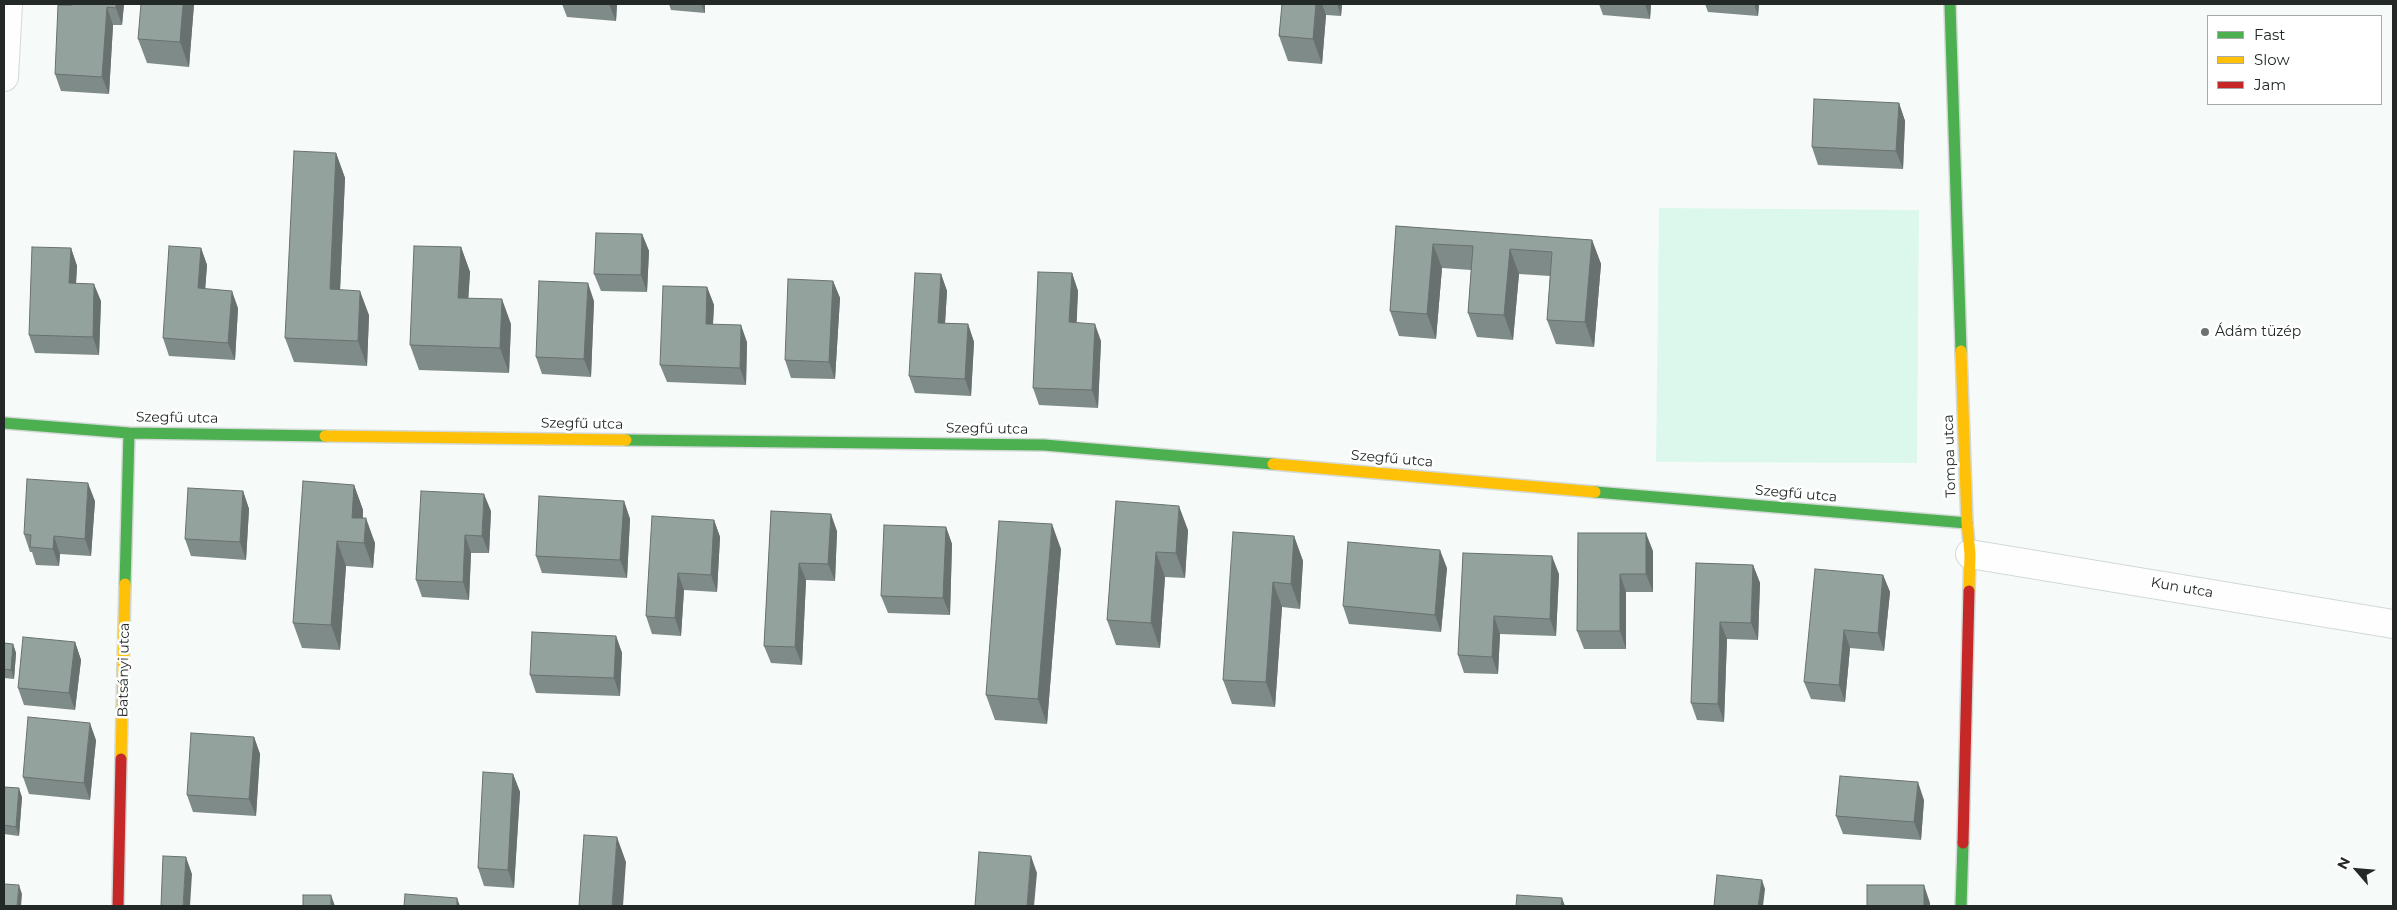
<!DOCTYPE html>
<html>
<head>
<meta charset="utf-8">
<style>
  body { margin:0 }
  #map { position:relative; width:2397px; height:910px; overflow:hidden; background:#f6fbf9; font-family:Montserrat,sans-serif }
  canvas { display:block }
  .frame { position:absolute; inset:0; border:5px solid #222926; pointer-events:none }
  .legend { position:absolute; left:2207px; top:15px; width:175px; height:90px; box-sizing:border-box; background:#fff; border:1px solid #a7a9a8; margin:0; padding:6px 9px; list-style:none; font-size:15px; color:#222926 }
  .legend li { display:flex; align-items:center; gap:10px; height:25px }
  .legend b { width:25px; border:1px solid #a7a9a8 }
  .north { position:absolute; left:2332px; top:845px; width:50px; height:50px; -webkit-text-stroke:4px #fff; paint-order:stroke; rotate:297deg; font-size:14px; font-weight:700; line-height:20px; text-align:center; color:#222926 }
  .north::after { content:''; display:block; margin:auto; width:18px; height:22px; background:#222926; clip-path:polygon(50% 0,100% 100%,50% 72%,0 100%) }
</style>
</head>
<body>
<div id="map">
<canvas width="2397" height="910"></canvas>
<div class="frame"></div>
<ul class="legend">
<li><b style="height:6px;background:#4caf50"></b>Fast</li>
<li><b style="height:6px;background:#ffc107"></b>Slow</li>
<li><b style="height:6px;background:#c62828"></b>Jam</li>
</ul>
<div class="north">N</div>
</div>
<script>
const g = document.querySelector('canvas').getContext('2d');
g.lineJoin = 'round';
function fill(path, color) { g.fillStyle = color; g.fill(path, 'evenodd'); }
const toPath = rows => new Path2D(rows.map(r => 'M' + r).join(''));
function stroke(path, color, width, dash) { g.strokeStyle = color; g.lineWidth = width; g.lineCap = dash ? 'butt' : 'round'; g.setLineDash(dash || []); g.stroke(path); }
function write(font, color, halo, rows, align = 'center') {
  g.font = font + ' Montserrat,sans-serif'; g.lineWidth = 5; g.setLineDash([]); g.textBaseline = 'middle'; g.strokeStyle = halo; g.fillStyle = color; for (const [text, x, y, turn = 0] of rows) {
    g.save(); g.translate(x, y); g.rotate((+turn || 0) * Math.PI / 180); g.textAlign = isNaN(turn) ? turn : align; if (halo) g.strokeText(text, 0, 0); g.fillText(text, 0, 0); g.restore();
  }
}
fill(toPath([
  [1659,208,1919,210,1917,463,1656,462]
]), '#dcf8ed');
const street = toPath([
  [4,77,8,4],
  [1970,554,2393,624]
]);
const fast = toPath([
  [1950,4,1961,351],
  [4,423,129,433,325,436],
  [626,440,1044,445,1273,464],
  [1595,492,1967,523],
  [125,584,129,433],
  [1961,906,1963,843]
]);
const slow = toPath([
  [1961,351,1967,523,1970,554,1969,591],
  [325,436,626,440],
  [1273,464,1595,492],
  [121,759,125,584]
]);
const jam = toPath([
  [1963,843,1969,591],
  [118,906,121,759]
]);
stroke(street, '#d3d9d7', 30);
stroke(fast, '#d3d9d7', 14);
stroke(slow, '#d3d9d7', 14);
stroke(jam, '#d3d9d7', 14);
stroke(street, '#fefefe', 28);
stroke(fast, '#4caf50', 11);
stroke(slow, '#ffc107', 11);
stroke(jam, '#c62828', 11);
fill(toPath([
  [124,4,122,25,113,25,109,94,61,91,55,74,72,5],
  [194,4,189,67,147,63,138,39],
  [562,4,617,4,616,21,567,17],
  [669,4,705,4,705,13,671,10],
  [1282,4,1342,4,1341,16,1326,15,1322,64,1288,61,1279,36],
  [1599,4,1651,4,1650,19,1603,15],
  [1705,4,1759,4,1758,16,1708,12],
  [1899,103,1905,121,1903,169,1818,165,1812,147],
  [336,153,345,178,340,290,369,315,367,366,294,362,285,338],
  [1396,226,1592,240,1601,264,1594,347,1556,344,1547,320,1550,276,1519,274,1513,340,1477,337,1468,313,1471,270,1442,268,1436,339,1399,336,1390,311],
  [642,234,649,251,647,292,601,291,594,274],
  [461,247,470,272,468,298,511,324,509,373,419,370,410,345],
  [71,248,77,266,76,283,101,301,99,355,35,353,29,335],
  [201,248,207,265,205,289,238,308,235,360,169,356,163,338],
  [1072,273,1078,291,1076,323,1101,341,1098,408,1039,405,1033,388],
  [941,274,947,291,945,323,968,324,974,342,971,396,915,393,909,376],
  [833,281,840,298,835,379,791,378,785,360],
  [707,287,714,305,713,324,747,342,746,385,667,382,660,365],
  [594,301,591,377,542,374,536,357],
  [354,485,363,510,363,518,375,543,373,568,346,566,340,650,302,648,293,623],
  [243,491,249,509,246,560,191,556,185,539],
  [95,501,91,556,60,554,59,566,36,565,32,552,30,552,24,534],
  [624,501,630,519,627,578,542,573,536,556],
  [1116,501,1188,530,1185,578,1165,577,1160,648,1116,645,1107,620],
  [491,511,489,553,471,553,469,600,422,597,416,580],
  [771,511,837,531,835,581,806,580,802,665,771,663,764,646],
  [714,520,720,537,717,592,684,590,681,636,652,634,646,616],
  [946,527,952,544,950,615,888,613,881,596],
  [1578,533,1653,551,1653,592,1626,592,1626,649,1584,649,1577,631],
  [1294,536,1303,561,1300,609,1282,607,1275,707,1232,704,1223,680],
  [1061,549,1047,724,995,720,986,695],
  [1463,553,1559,574,1556,636,1500,634,1498,674,1464,673,1458,655],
  [1696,563,1753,565,1760,583,1758,640,1727,639,1724,722,1697,720,1691,703],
  [1447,568,1441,632,1349,624,1343,606],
  [1883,575,1890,592,1884,651,1850,648,1845,702,1811,699,1804,682],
  [616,636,622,653,620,696,536,693,530,675],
  [75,642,81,660,75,710,24,705,18,688],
  [4,643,13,644,16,653,14,679,4,678],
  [254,737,260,754,256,816,193,812,187,795],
  [96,740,90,800,29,794,23,777],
  [513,774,520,792,514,888,484,886,478,868],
  [4,787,22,797,19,836,4,834],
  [1924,800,1921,840,1843,834,1836,816]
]), '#7f8b88');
fill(toPath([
  [116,4,124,4,122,25,116,8],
  [183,4,194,4,189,67,180,42],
  [609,4,617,4,616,21],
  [701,4,705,4,705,13],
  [1316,4,1322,4,1326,15,1322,64,1313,39],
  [1337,4,1342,4,1341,16],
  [1645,4,1651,4,1650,19],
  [1754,4,1759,4,1758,16],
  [107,7,113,25,109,94,102,77],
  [1899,103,1905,121,1903,169,1896,151],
  [336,153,345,178,339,314,330,289],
  [642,234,649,251,647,292,641,275],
  [1592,240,1601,264,1594,347,1585,322],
  [1433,244,1442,268,1436,339,1427,314],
  [461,247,470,272,467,322,458,298],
  [71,248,77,266,75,300,69,283],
  [201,248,207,265,204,306,198,288],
  [1510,249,1519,274,1513,340,1504,315],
  [1072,273,1078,291,1076,340,1069,322],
  [941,274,947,291,944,340,938,323],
  [833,281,840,298,835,379,829,362],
  [588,283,594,301,591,377,584,359],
  [94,284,101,301,99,355,93,337],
  [707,287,714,305,712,341,706,324],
  [232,291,238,308,235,360,228,343],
  [360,291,369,315,367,366,358,341],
  [502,299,511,324,509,373,500,348],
  [968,324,974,342,971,396,965,379],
  [1095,324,1101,341,1098,408,1092,390],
  [741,325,747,342,746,385,740,368],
  [88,483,95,501,91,556,85,539],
  [354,485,363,510,361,542,352,518],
  [243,491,249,509,246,560,240,542],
  [484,494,491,511,489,553,482,536],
  [624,501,630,519,627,578,620,560],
  [1179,506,1188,530,1185,578,1176,553],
  [831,514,837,531,835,581,828,564],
  [366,518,375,543,373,568,364,543],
  [714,520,720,537,717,592,711,575],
  [1052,524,1061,549,1047,724,1038,699],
  [946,527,952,544,950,615,943,598],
  [1646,533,1653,551,1653,592,1646,574],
  [465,535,471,553,469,600,463,582],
  [54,536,60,554,59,566,53,549],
  [1294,536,1303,561,1300,609,1291,584],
  [337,541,346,566,340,650,331,625],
  [1440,550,1447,568,1441,632,1435,615],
  [1156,552,1165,577,1160,648,1151,623],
  [1552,556,1559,574,1556,636,1550,619],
  [799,563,806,580,802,665,795,647],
  [1753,565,1760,583,1758,640,1751,623],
  [678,573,684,590,681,636,675,618],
  [1620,574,1626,592,1626,649,1620,631],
  [1883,575,1890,592,1884,651,1878,633],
  [1273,582,1282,607,1275,707,1266,682],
  [1494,616,1500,634,1498,674,1492,657],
  [1720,622,1727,639,1724,722,1718,704],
  [1844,630,1850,648,1845,702,1839,685],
  [616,636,622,653,620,696,614,678],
  [75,642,81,660,75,710,69,693],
  [13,644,16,653,14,679,11,670],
  [90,723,96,740,90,800,84,783],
  [254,737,260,754,256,816,249,799],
  [513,774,520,792,514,888,508,870],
  [1918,782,1924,800,1921,840,1914,822],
  [19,788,22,797,19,836,16,827],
  [617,837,626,862,623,906,612,906],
  [1031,856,1037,873,1034,906,1027,906],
  [186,857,192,874,190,906,183,906],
  [1762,880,1765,889,1763,906,1758,906],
  [19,885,22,894,21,906,17,906],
  [1924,885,1930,903,1930,906,1924,906],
  [331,895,335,906,331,906],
  [457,898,460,906,457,906],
  [1562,898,1565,906,1561,906]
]), '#68716f');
const building = toPath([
  [72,4,116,4,116,8,107,7,102,77,55,74,58,5,72,5,72,4],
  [141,4,183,4,180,42,138,39,141,4],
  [1282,4,1316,4,1313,39,1279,36,1282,4],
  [1814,99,1899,103,1896,151,1812,147,1814,99],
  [294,151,336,153,330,289,360,291,358,341,285,338,294,151],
  [1396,226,1592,240,1585,322,1547,320,1552,252,1510,249,1504,315,1468,313,1473,246,1433,244,1427,314,1390,311,1396,226],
  [596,233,642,234,641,275,594,274,596,233],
  [169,246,201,248,198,288,232,291,228,343,163,338,169,246],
  [414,246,461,247,458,298,502,299,500,348,410,345,414,246],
  [32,247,71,248,69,283,94,284,93,337,29,335,32,247],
  [1038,272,1072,273,1069,322,1095,324,1092,390,1033,388,1038,272],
  [915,273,941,274,938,323,968,324,965,379,909,376,915,273],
  [788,279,833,281,829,362,785,360,788,279],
  [539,281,588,283,584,359,536,357,539,281],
  [663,286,707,287,706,324,741,325,740,368,660,365,663,286],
  [27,479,88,483,85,539,54,536,53,549,30,547,31,535,24,534,27,479],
  [303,481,354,485,352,518,366,518,364,543,337,541,331,625,293,623,303,481],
  [188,488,243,491,240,542,185,539,188,488],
  [421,491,484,494,482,536,465,535,463,582,416,580,421,491],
  [539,496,624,501,620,560,536,556,539,496],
  [1116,501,1179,506,1176,553,1156,552,1151,623,1107,620,1116,501],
  [771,511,831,514,828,564,799,563,795,647,764,646,771,511],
  [652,516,714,520,711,575,678,573,675,618,646,616,652,516],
  [999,521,1052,524,1038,699,986,695,999,521],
  [884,525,946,527,943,598,881,596,884,525],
  [1233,532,1294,536,1291,584,1273,582,1266,682,1223,680,1233,532],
  [1578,533,1646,533,1646,574,1620,574,1620,631,1577,631,1578,533],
  [1348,542,1440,550,1435,615,1343,606,1348,542],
  [1463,553,1552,556,1550,619,1494,616,1492,657,1458,655,1463,553],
  [1696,563,1753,565,1751,623,1720,622,1718,704,1691,703,1696,563],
  [1815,569,1883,575,1878,633,1844,630,1839,685,1804,682,1815,569],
  [532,632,616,636,614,678,530,675,532,632],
  [23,637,75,642,69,693,18,688,23,637],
  [4,643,13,644,11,670,4,669,4,643],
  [28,717,90,723,84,783,23,777,28,717],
  [191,733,254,737,249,799,187,795,191,733],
  [483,772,513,774,508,870,478,868,483,772],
  [1840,776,1918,782,1914,822,1836,816,1840,776],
  [4,787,19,788,16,827,4,825,4,787],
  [584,835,617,837,612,906,579,906,584,835],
  [979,852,1031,856,1027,906,975,906,979,852],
  [163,856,186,857,183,906,161,906,163,856],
  [1717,875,1762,880,1758,906,1714,906,1717,875],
  [4,884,19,885,17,906,4,906,4,884],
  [1867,885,1924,885,1924,906,1867,906,1867,885],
  [405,894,457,898,457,906,404,906,405,894],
  [303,895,331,895,331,906,303,906,303,895],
  [1517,895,1562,898,1561,906,1516,906,1517,895]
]);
fill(building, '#94a29e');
stroke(building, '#68716f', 1);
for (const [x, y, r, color] of [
  [2205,332,5,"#6c7270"]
]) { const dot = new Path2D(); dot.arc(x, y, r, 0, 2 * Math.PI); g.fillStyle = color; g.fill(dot); stroke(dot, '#fff', 2); }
write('14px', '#222926', '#fff', [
  ["Ádám tüzép",2215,332]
], 'left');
write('14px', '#222926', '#fff', [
  ["Szegfű utca",177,418,1],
  ["Szegfű utca",582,424,1],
  ["Szegfű utca",987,429,1],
  ["Tompa utca",1950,456,-92],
  ["Szegfű utca",1392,459,5],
  ["Szegfű utca",1796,494,5],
  ["Kun utca",2182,588,10],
  ["Batsányi utca",124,670,-89]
]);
</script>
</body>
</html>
